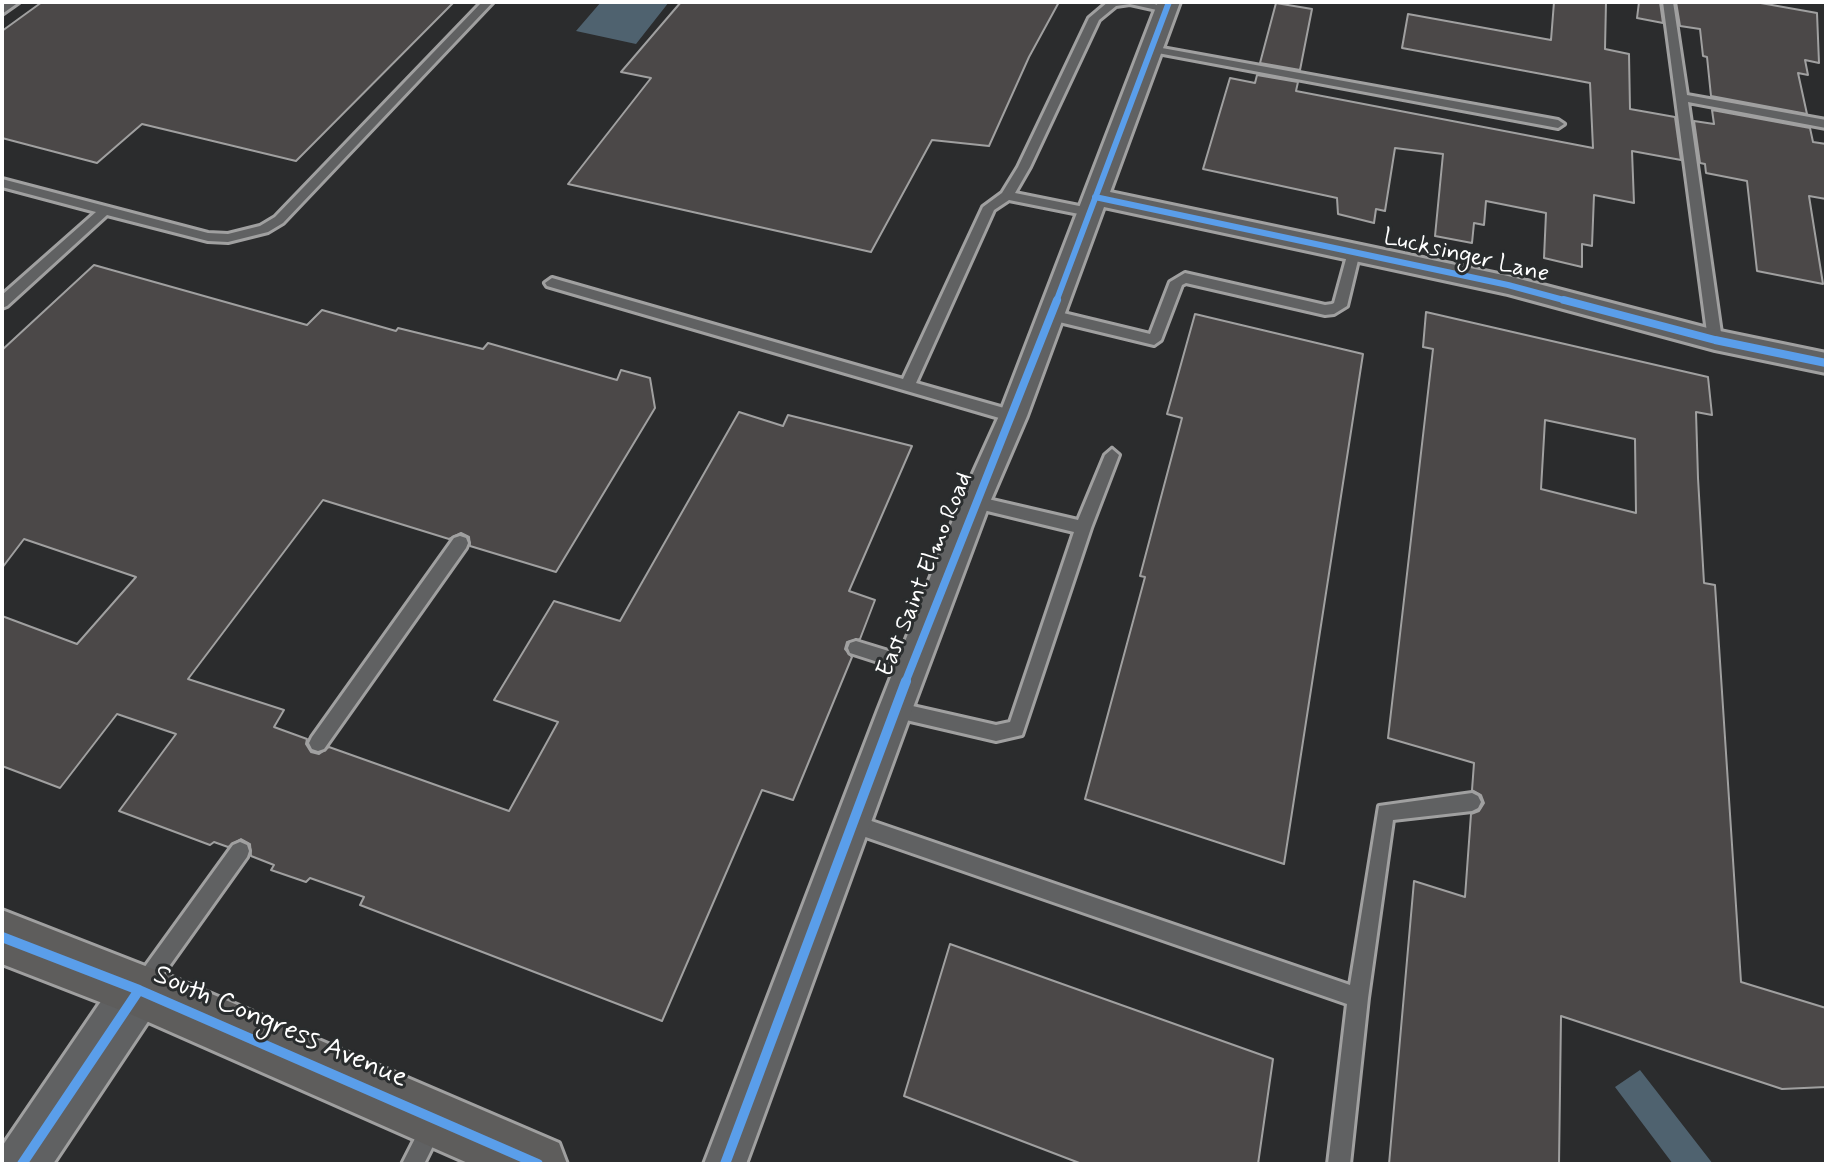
<!DOCTYPE html>
<html>
<head>
<meta charset="utf-8">
<style>
  body { margin:0 }
  #map { position:relative; width:1828px; height:1166px; overflow:hidden; background:#2b2c2d; font-family:Mynerve,sans-serif }
  canvas { display:block }
  .frame { position:absolute; inset:0; border:4px solid #fff; pointer-events:none }
</style>
</head>
<body>
<div id="map">
<canvas width="1828" height="1166"></canvas>
<div class="frame"></div>
</div>
<script>
const g = document.querySelector('canvas').getContext('2d');
g.lineJoin = 'round';
function fill(path, color) { g.fillStyle = color; g.fill(path, 'evenodd'); }
const toPath = rows => new Path2D(rows.map(r => 'M' + r).join(''));
function stroke(path, color, width, dash) { g.strokeStyle = color; g.lineWidth = width; g.lineCap = dash ? 'butt' : 'round'; g.setLineDash(dash || []); g.stroke(path); }
function write(font, color, halo, rows, align = 'center') {
  g.font = font + ' Mynerve,sans-serif'; g.lineWidth = 6; g.setLineDash([]); g.textBaseline = 'middle'; g.strokeStyle = halo; g.fillStyle = color; for (const [text, x, y, turn = 0] of rows) {
    g.save(); g.translate(x, y); g.rotate((+turn || 0) * Math.PI / 180); g.textAlign = isNaN(turn) ? turn : align; if (halo) g.strokeText(text, 0, 0); g.fillText(text, 0, 0); g.restore();
  }
}
fill(toPath([
  [601,2,669,2,636,44,576,31],
  [1640,1070,1713,1164,1673,1164,1615,1087]
]), '#4f626f');
const building = toPath([
  [42,2,454,2,296,161,142,124,97,163,2,138,2,31,42,2],
  [681,2,1059,2,1029,57,989,146,932,140,871,252,568,184,651,78,621,72,681,2],
  [1554,2,1606,2,1605,49,1629,54,1630,109,1675,117,1681,160,1632,151,1634,203,1594,195,1592,246,1582,244,1582,267,1544,258,1546,213,1486,201,1484,225,1474,223,1472,243,1435,236,1443,154,1395,148,1385,211,1376,209,1374,223,1338,214,1337,198,1203,169,1230,78,1255,83,1257,75,1298,82,1296,91,1593,148,1590,83,1402,48,1408,14,1551,40,1554,2],
  [1639,2,1660,2,1663,23,1637,18,1639,2],
  [1676,2,1755,2,1817,13,1819,63,1805,60,1808,75,1798,73,1807,114,1711,96,1707,57,1703,56,1700,29,1680,26,1676,2],
  [1276,3,1312,9,1300,70,1260,63,1276,3],
  [1712,110,1810,128,1813,142,1826,144,1826,199,1809,196,1823,284,1757,271,1747,181,1706,173,1705,164,1700,163,1694,121,1714,124,1712,110],
  [94,265,307,325,322,310,396,331,398,328,483,349,488,343,617,380,621,370,650,378,655,408,556,572,470,546,469,537,461,533,449,539,323,500,188,679,284,710,274,727,307,739,306,744,311,752,319,754,329,747,509,811,558,722,494,700,554,601,620,621,739,412,783,426,788,415,912,446,849,591,875,600,860,639,847,642,845,649,852,657,793,800,762,790,662,1021,360,905,364,897,310,878,306,882,271,870,274,865,251,856,250,844,241,839,228,847,214,842,210,845,119,811,176,734,117,714,60,788,2,766,2,616,77,644,136,577,24,539,2,568,2,350,94,265],
  [1426,312,1708,377,1712,415,1696,412,1698,478,1704,583,1715,585,1741,982,1826,1008,1826,1087,1782,1089,1561,1016,1559,1164,1389,1164,1414,881,1465,897,1471,814,1479,811,1484,803,1481,795,1472,790,1474,763,1388,738,1433,349,1423,347,1426,312],
  [1545,420,1635,439,1636,513,1541,489,1545,420],
  [1195,314,1363,354,1284,864,1085,799,1145,577,1140,576,1182,418,1167,414,1195,314],
  [950,944,1273,1059,1258,1164,1082,1164,904,1096,950,944]
]);
fill(building, '#4b4848');
stroke(building, '#a0a0a0', 2);
const service = toPath([
  [7,2,19,2,2,14,2,6,7,2],
  [482,2,493,2,283,223,268,232,228,242,208,241,107,215,7,306,2,308,2,295,96,212,2,187,2,179,208,233,228,234,260,226,275,217,482,2],
  [1108,2,1148,2,1171,9,1166,12,1130,4,1116,6,1099,20,1030,167,1015,193,1089,208,1095,212,1089,216,1009,200,994,210,916,383,1018,412,1020,416,1018,420,1013,422,907,391,547,286,545,283,552,278,903,379,983,207,1002,193,1018,167,1089,18,1108,2],
  [1663,2,1673,2,1687,95,1826,120,1826,128,1688,102,1722,340,1715,345,1708,340,1663,2],
  [1151,46,1558,120,1564,124,1558,128,1147,51,1147,47,1151,46],
  [1354,248,1360,252,1347,306,1334,314,1325,315,1186,283,1182,285,1161,340,1154,345,1051,320,1044,315,1051,310,1150,334,1170,282,1185,273,1325,305,1332,304,1334,303,1348,252,1354,248],
  [1112,449,1119,455,1091,528,1022,735,996,741,889,716,886,710,889,704,895,702,996,725,1010,722,1074,532,975,508,967,502,975,496,1078,520,1105,455,1112,449],
  [460,536,466,538,468,543,466,548,324,749,318,751,312,749,309,743,312,737,454,538,460,536],
  [856,641,918,660,920,665,918,670,912,673,850,653,848,648,850,643,856,641],
  [1472,793,1478,796,1481,802,1478,808,1472,811,1393,820,1368,998,1350,1164,1328,1164,1347,1004,854,833,848,830,845,824,848,818,854,815,1350,985,1379,806,1472,793],
  [240,842,247,845,249,851,247,857,150,993,143,996,136,993,133,986,136,979,233,845,240,842],
  [432,1115,439,1119,443,1126,424,1164,402,1164,425,1119,432,1115]
]);
const minor = toPath([
  [1158,2,1180,2,1110,192,1508,276,1715,330,1826,353,1826,373,1715,350,1508,294,1104,207,1027,416,990,502,912,710,746,1164,704,1164,878,710,960,502,999,416,1158,2]
]);
const tertiary = toPath([
  [139,965,157,972,164,990,157,1008,53,1164,2,1164,3,1145,121,972,139,965]
]);
const primary = toPath([
  [2,910,158,971,559,1143,567,1164,470,1164,128,1013,2,964,2,910]
]);
stroke(service, '#a0a0a0', 6);
stroke(minor, '#a0a0a0', 6);
stroke(tertiary, '#a0a0a0', 6);
stroke(primary, '#a0a0a0', 6);
fill(service, '#606162');
fill(minor, '#606162');
fill(tertiary, '#606162');
fill(primary, '#5e5d5c');
stroke(toPath([
  [1095,197,1508,285,1571,302],
  [1056,302,1169,2]
]), '#5a9eea', 6);
stroke(toPath([
  [1564,300,1715,340,1826,363],
  [905,683,1057,300]
]), '#5a9eea', 8);
stroke(toPath([
  [2,937,139,990,538,1164],
  [22,1164,139,990],
  [725,1164,906,681]
]), '#5a9eea', 10);
write('24px', '#fff', '#2a2d2e', [
  ["Lucksinger Lane",1466,257,13],
  ["East Saint Elmo Road",926,575,-68]
]);
write('28px', '#fff', '#2a2d2e', [
  ["South Congress Avenue",280,1028,23]
]);
</script>
</body>
</html>
